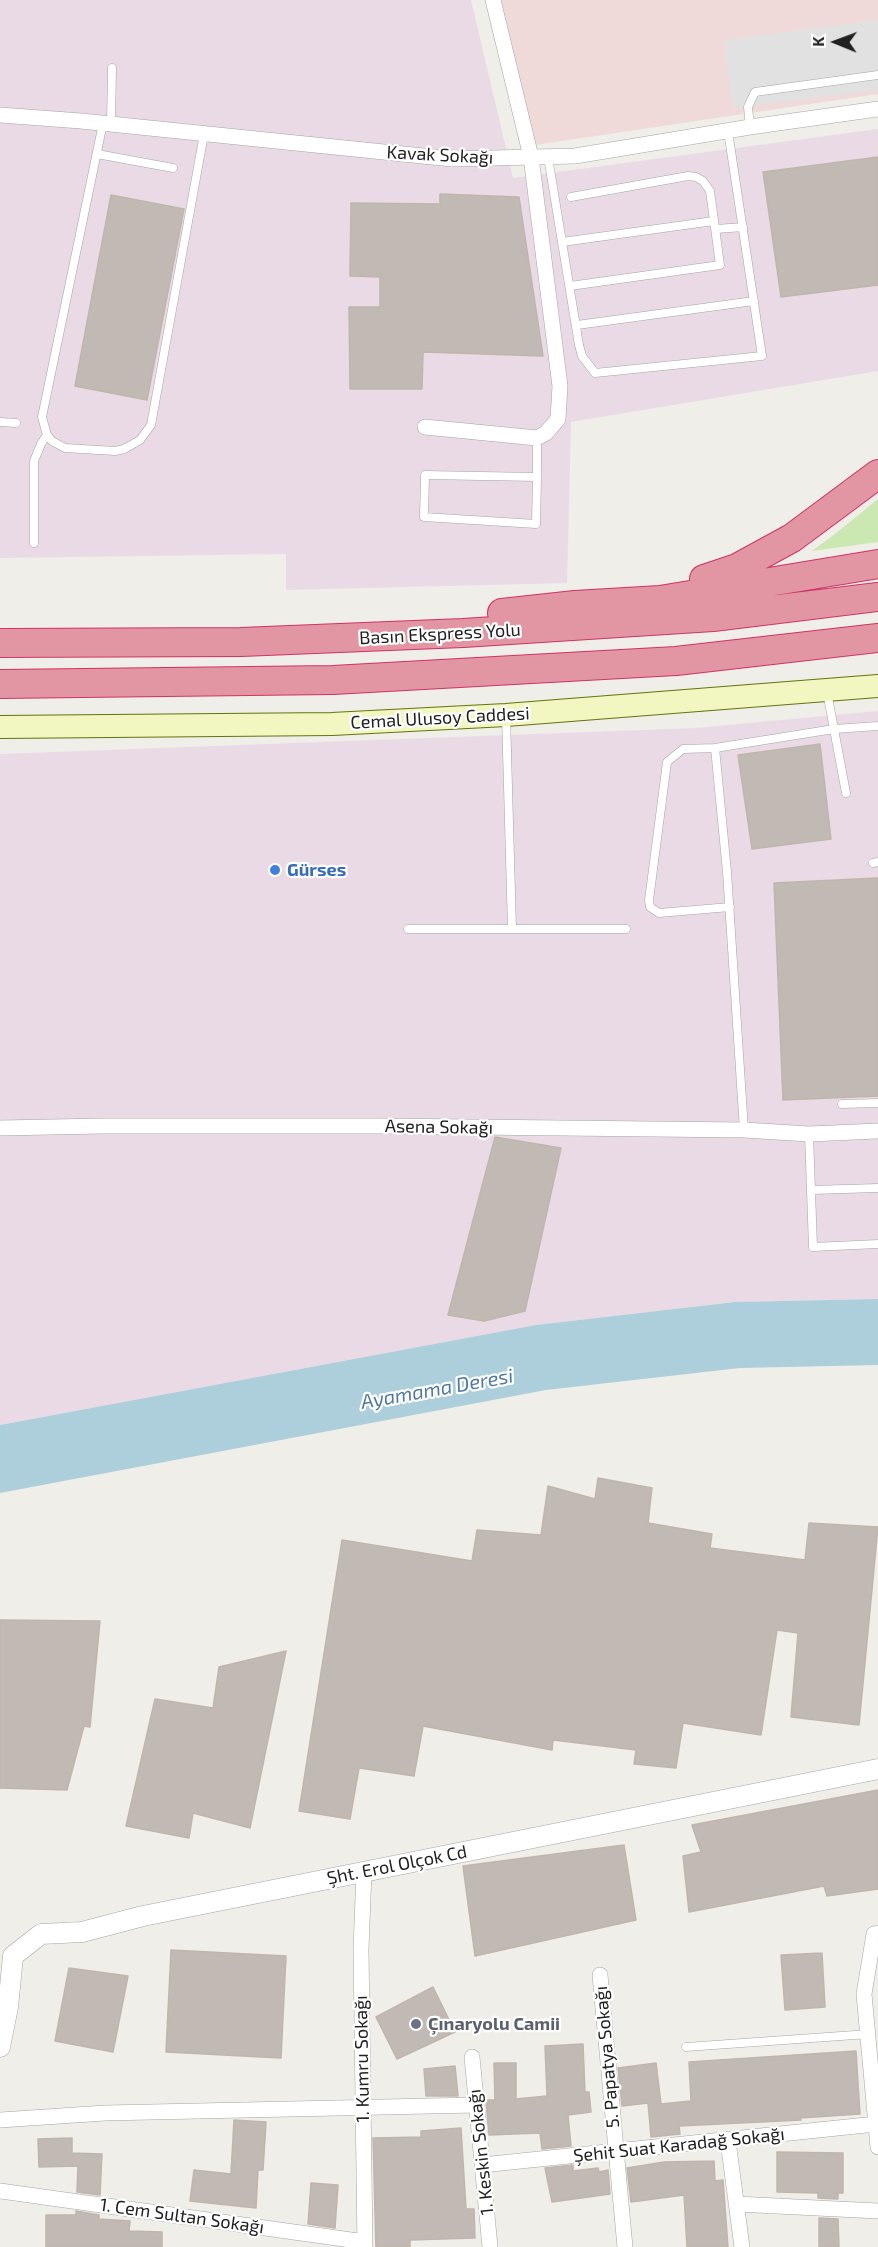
<!DOCTYPE html>
<html>
<head>
<meta charset="utf-8">
<style>
  body { margin:0 }
  #map { position:relative; width:878px; height:2247px; overflow:hidden; background:#f0eee8; font-family:"Exo 2",sans-serif }
  canvas { display:block }
  .north { position:absolute; left:806px; top:12px; width:60px; height:60px; -webkit-text-stroke:4px #fff; paint-order:stroke; rotate:271deg; font-size:16px; font-weight:700; line-height:24px; text-align:center; color:#212121 }
  .north::after { content:''; display:block; margin:auto; width:21px; height:27px; background:#212121; clip-path:polygon(50% 0,100% 100%,50% 72%,0 100%) }
</style>
</head>
<body>
<div id="map">
<canvas width="878" height="2247"></canvas>
<div class="north">K</div>
</div>
<script>
const g = document.querySelector('canvas').getContext('2d');
g.lineJoin = 'round';
function fill(path, color) { g.fillStyle = color; g.fill(path, 'evenodd'); }
const toPath = rows => new Path2D(rows.map(r => 'M' + r).join(''));
function stroke(path, color, width, dash) { g.strokeStyle = color; g.lineWidth = width; g.lineCap = dash ? 'butt' : 'round'; g.setLineDash(dash || []); g.stroke(path); }
function write(font, color, halo, rows, align = 'center') {
  g.font = font + ' "Exo 2",sans-serif'; g.lineWidth = 4.5; g.setLineDash([]); g.textBaseline = 'middle'; g.strokeStyle = halo; g.fillStyle = color; for (const [text, x, y, turn = 0] of rows) {
    g.save(); g.translate(x, y); g.rotate((+turn || 0) * Math.PI / 180); g.textAlign = isNaN(turn) ? turn : align; if (halo) g.strokeText(text, 0, 0); g.fillText(text, 0, 0); g.restore();
  }
}
fill(toPath([
  [493,0,878,0,878,94,528,146]
]), '#f0dad9');
fill(toPath([
  [0,0,471,0,513,178,878,129,878,371,571,422,567,583,286,590,286,554,0,558],
  [878,711,878,1299,735,1302,536,1325,0,1425,0,754,696,728]
]), '#e9dae6');
fill(toPath([
  [878,499,878,542,812,551,835,534]
]), '#cbe7b2');
fill(toPath([
  [878,20,878,90,733,108,724,40]
]), '#e1e1e1');
fill(toPath([
  [878,1299,878,1365,740,1368,546,1390,0,1493,0,1425,536,1325,735,1302]
]), '#accfdb');
const building = toPath([
  [878,157,878,285,781,297,763,172,878,157],
  [440,194,519,197,543,356,423,352,422,389,350,389,349,307,380,307,380,277,350,276,351,203,440,204,440,194],
  [111,195,184,209,147,400,75,386,111,195],
  [820,744,831,839,752,849,738,755,820,744],
  [878,878,878,1096,783,1100,774,883,878,878],
  [495,1137,561,1148,525,1311,484,1321,448,1315,495,1137],
  [598,1478,652,1488,648,1523,712,1534,710,1548,805,1560,809,1523,878,1527,859,1725,791,1717,798,1633,777,1630,761,1735,683,1723,676,1768,634,1764,636,1750,553,1740,552,1750,423,1726,414,1776,359,1768,350,1819,299,1811,342,1540,472,1561,477,1530,541,1535,548,1486,595,1499,598,1478],
  [0,1620,100,1621,90,1727,84,1726,67,1790,0,1788,0,1620],
  [286,1651,250,1828,193,1813,189,1838,126,1826,155,1699,213,1708,219,1667,286,1651],
  [878,1790,878,1889,827,1896,824,1886,689,1912,683,1856,701,1852,692,1825,878,1790],
  [624,1845,636,1920,475,1956,463,1866,624,1845],
  [171,1950,286,1956,281,2058,166,2052,171,1950],
  [822,1953,825,2007,785,2010,781,1955,822,1953],
  [69,1968,128,1976,113,2052,55,2041,69,1968],
  [433,1987,455,2032,397,2059,376,2017,433,1987],
  [583,2044,585,2092,589,2092,591,2112,568,2115,571,2146,542,2149,540,2133,489,2135,486,2100,495,2100,494,2063,516,2063,516,2099,547,2096,545,2046,583,2044],
  [856,2051,860,2114,800,2118,801,2120,679,2126,680,2134,651,2137,648,2103,622,2106,618,2068,656,2063,661,2104,691,2101,689,2062,856,2051],
  [455,2066,458,2096,426,2096,424,2069,455,2066],
  [234,2120,266,2122,263,2170,258,2170,256,2208,190,2201,194,2170,231,2174,234,2120],
  [461,2128,466,2209,474,2209,475,2238,410,2240,410,2247,376,2247,373,2138,421,2137,421,2131,461,2128],
  [72,2138,72,2153,102,2154,100,2195,77,2192,78,2166,39,2167,38,2139,72,2138],
  [777,2152,843,2153,843,2193,838,2193,838,2199,818,2198,818,2193,777,2192,777,2152],
  [714,2161,715,2181,723,2180,728,2247,687,2247,684,2195,631,2202,627,2168,664,2162,714,2161],
  [573,2165,573,2171,598,2168,599,2172,608,2170,610,2194,552,2202,545,2168,573,2165],
  [311,2183,338,2185,335,2228,308,2224,311,2183],
  [76,2211,99,2215,99,2219,130,2221,129,2231,162,2232,162,2247,46,2247,46,2215,76,2215,76,2211],
  [819,2218,838,2219,839,2247,819,2247,819,2218]
]);
fill(building, '#c1bab4');
stroke(building, '#c1b5ab', 1.5);
const service = toPath([
  [103,123,42,417,47,435,52,441,65,448,115,451,124,449,140,440,151,425,204,134],
  [111,124,112,68],
  [750,127,748,107,755,92,878,75],
  [97,154,173,168],
  [548,157,579,345,582,356,595,373,762,356,728,131],
  [716,229,743,227],
  [562,242,714,221],
  [570,286,720,265,710,191,703,181,696,177,688,176,571,197],
  [577,325,754,301],
  [0,422,16,423],
  [537,477,425,475,424,517,536,524,537,477,537,438],
  [34,543,34,461,41,444,47,435],
  [827,692,846,793],
  [506,716,512,929],
  [715,748,727,872,744,1130],
  [873,863,878,862],
  [730,907,659,913,650,907,649,900,667,762,683,749,715,748,834,729,878,726],
  [408,929,626,929],
  [842,1104,878,1103],
  [809,1134,813,1247,878,1244],
  [811,1190,878,1188],
  [686,2047,869,2034]
]);
const minor = toPath([
  [0,115,81,121,452,159,575,156,750,127,878,109],
  [425,427,537,438,546,433,558,419,560,386,531,157,493,0],
  [0,1128,102,1126,380,1126,744,1130,809,1134,878,1131],
  [364,1871,361,1949,365,2247],
  [878,1933,874,1934,864,1994,878,2147],
  [600,1975,625,2247],
  [472,2057,490,2247],
  [0,2120,105,2113,476,2105],
  [728,2141,742,2247],
  [482,2165,876,2124],
  [0,2191,365,2242],
  [736,2204,878,2211]
]);
const tertiary = toPath([
  [0,2047,8,2007,13,1956,41,1934,82,1932,143,1916,878,1769]
]);
const secondary = toPath([
  [0,727,332,724,506,715,878,686]
]);
const motorway = toPath([
  [704,579,737,568,792,538,878,474],
  [502,613,575,605,660,600,878,564],
  [0,643,241,642,463,633,713,617,878,597],
  [0,684,333,680,676,661,878,638]
]);
stroke(service, '#a5a5a5', 9);
stroke(minor, '#a5a5a5', 16);
stroke(tertiary, '#a5a5a5', 21);
stroke(secondary, '#66730c', 24);
stroke(motorway, '#d03366', 30);
stroke(service, '#fff', 8);
stroke(minor, '#fff', 15);
stroke(tertiary, '#fff', 20);
stroke(secondary, '#f2f6c0', 22);
stroke(motorway, '#e295a2', 28);
for (const [x, y, r, color] of [
  [275,870,6,"#3f7fe0"],
  [416,2024,6,"#6b7280"]
]) { const dot = new Path2D(); dot.arc(x, y, r, 0, 2 * Math.PI); g.fillStyle = color; g.fill(dot); stroke(dot, '#fff', 2); }
write('18px', '#212121', '#fff', [
  ["Kavak Sokağı",440,155,3],
  ["Basın Ekspress Yolu",440,634,-3],
  ["Cemal Ulusoy Caddesi",440,718,-3],
  ["Asena Sokağı",439,1127,1],
  ["Şht. Erol Olçok Cd",397,1865,-11],
  ["5. Papatya Sokağı",607,2057,-95],
  ["1. Kumru Sokağı",362,2059,-91],
  ["Şehit Suat Karadağ Sokağı",679,2145,-6],
  ["1. Keskin Sokağı",481,2152,-96],
  ["1. Cem Sultan Sokağı",182,2216,8]
]);
write('bold 18px', '#366cbe', '#fff', [
  ["Gürses",287,870]
], 'left');
write('bold 18px', '#5b616d', '#fff', [
  ["Çınaryolu Camii",428,2024]
], 'left');
write('italic 20px', '#4f78a3', '#fff', [
  ["Ayamama Deresi",437,1389,-10]
]);
</script>
</body>
</html>
